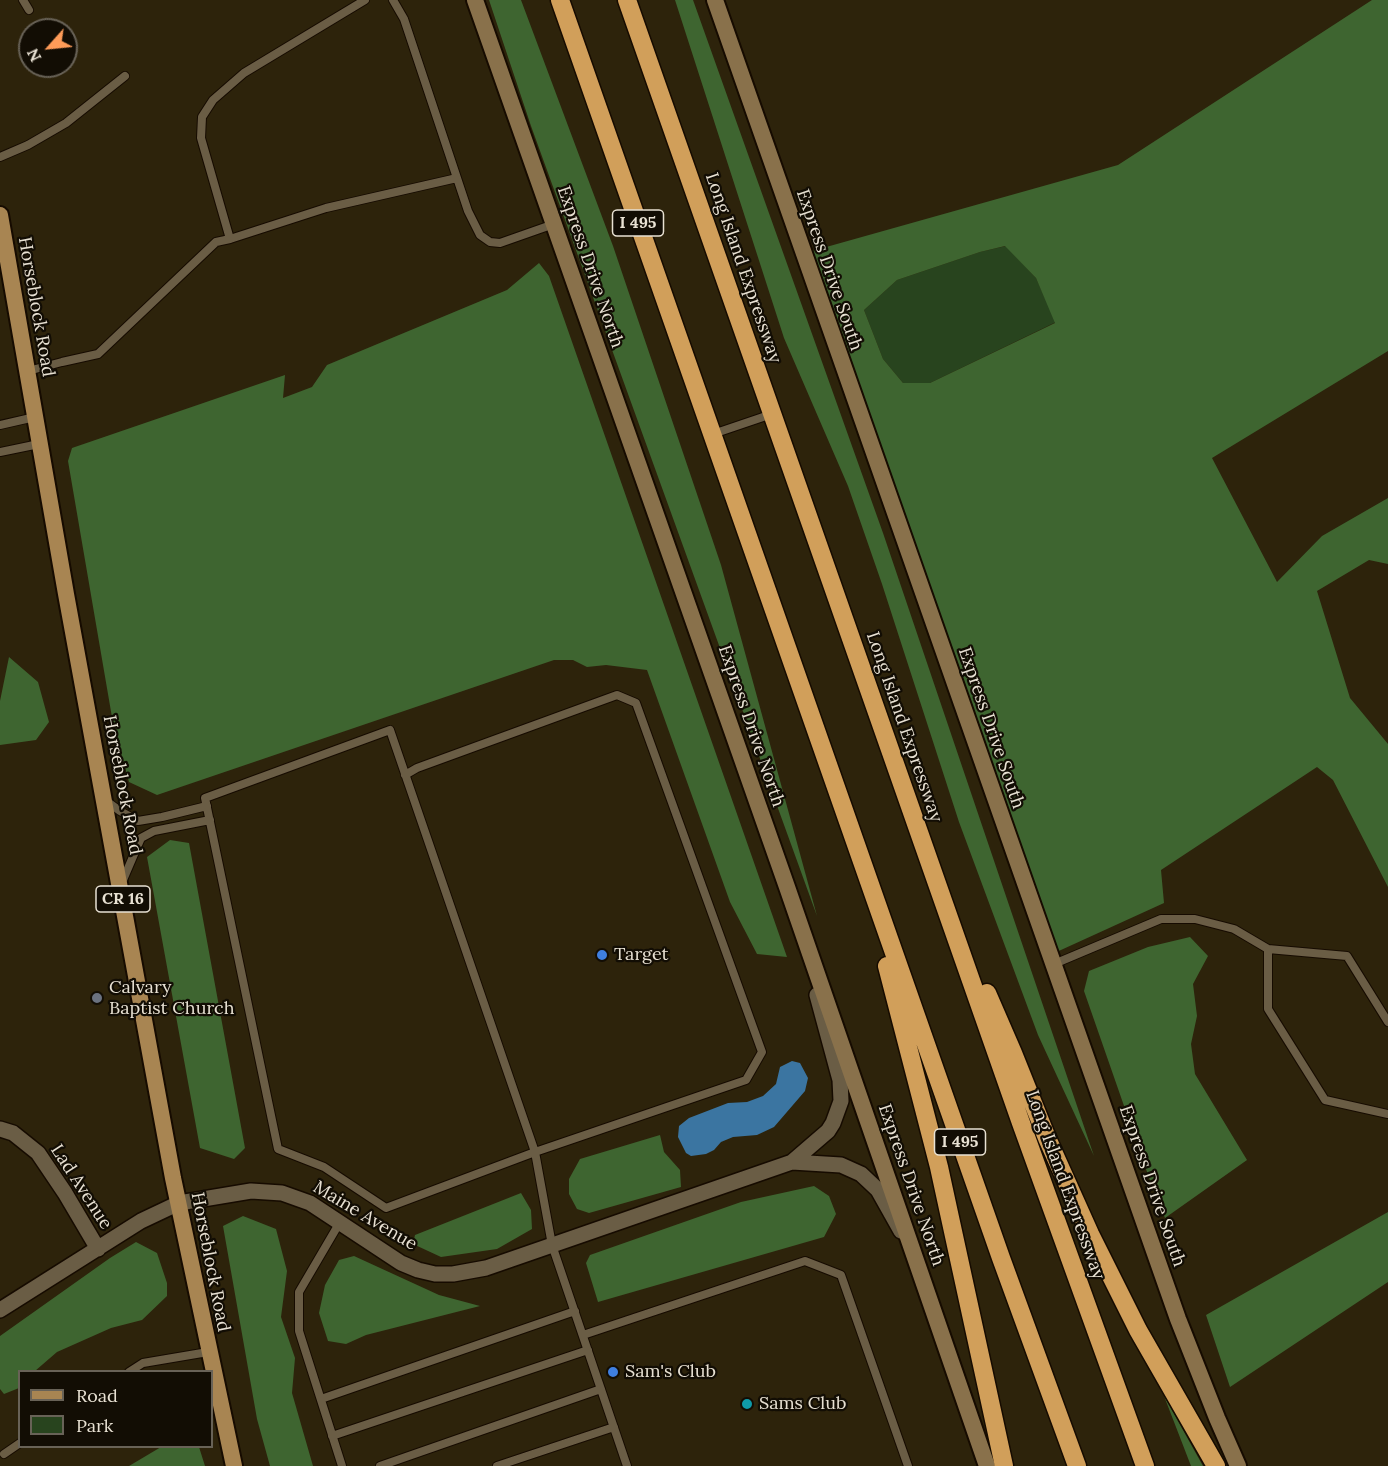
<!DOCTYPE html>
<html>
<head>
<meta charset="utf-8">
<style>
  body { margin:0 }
  #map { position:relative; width:1388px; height:1466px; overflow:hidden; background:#2d230b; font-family:Lora,serif }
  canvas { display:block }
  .legend { position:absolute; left:18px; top:1370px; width:195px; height:78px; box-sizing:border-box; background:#120d04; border:2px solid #686257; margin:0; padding:8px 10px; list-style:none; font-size:18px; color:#e8e1d3 }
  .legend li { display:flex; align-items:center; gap:12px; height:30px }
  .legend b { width:30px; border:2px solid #686257 }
  .north { position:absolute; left:18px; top:18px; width:60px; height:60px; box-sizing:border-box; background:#120d04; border:2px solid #686257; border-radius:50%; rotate:243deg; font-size:16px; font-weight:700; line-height:24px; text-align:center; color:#e8e1d3 }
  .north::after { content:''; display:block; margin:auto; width:21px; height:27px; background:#fe9b58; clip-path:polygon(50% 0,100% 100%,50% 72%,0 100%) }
</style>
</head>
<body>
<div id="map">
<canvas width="1388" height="1466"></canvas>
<ul class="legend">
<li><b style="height:8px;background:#a88552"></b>Road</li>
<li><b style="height:16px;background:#28441e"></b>Park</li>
</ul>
<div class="north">N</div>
</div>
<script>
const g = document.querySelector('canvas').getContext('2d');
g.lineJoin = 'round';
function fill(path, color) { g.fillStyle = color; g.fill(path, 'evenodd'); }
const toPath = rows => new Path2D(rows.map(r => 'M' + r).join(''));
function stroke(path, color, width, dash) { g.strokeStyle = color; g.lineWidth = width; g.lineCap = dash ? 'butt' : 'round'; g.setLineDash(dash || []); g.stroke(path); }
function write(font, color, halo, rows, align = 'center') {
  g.font = font + ' Lora,serif'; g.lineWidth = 4.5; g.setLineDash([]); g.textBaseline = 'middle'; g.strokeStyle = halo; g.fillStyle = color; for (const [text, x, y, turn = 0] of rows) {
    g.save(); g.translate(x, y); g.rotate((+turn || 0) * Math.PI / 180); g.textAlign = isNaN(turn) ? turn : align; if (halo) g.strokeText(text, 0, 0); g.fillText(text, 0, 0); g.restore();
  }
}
fill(toPath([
  [1006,246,1036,278,1056,322,930,383,903,383,883,359,864,310,897,280,980,252]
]), '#28441e');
fill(toPath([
  [489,0,521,0,613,246,721,565,817,916,531,126],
  [675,0,693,0,883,533,1094,1156,1038,1035,959,822,882,584,848,486,784,338],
  [1372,0,1388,0,1388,351,1212,458,1277,582,1322,536,1388,498,1388,564,1369,560,1317,591,1350,698,1388,744,1388,887,1333,780,1317,767,1161,870,1164,903,1050,955,812,251,1118,165],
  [1005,246,1036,278,1055,323,930,383,903,383,883,359,864,310,897,280,980,252],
  [539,263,549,276,787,957,757,954,730,902,647,670,606,665,587,667,573,660,554,660,157,795,129,782,114,729,68,461,72,448,285,375,283,398,312,387,327,365,507,290],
  [9,657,38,682,49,722,36,740,0,745,0,701],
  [170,840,189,843,245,1148,234,1159,200,1148,147,857],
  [1190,937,1208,956,1193,984,1197,1016,1191,1044,1195,1074,1247,1160,1165,1218,1154,1192,1084,991,1089,971,1148,947],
  [660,1135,664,1152,680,1170,681,1187,589,1213,577,1209,569,1194,569,1179,580,1159],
  [814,1186,829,1196,836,1214,824,1237,598,1302,586,1263,590,1255,741,1202],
  [521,1193,531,1210,532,1229,497,1249,441,1257,413,1244,415,1235],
  [1388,1212,1388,1282,1230,1387,1206,1315],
  [243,1216,276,1229,287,1271,281,1317,295,1358,292,1393,313,1466,270,1466,257,1419,223,1226],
  [136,1242,157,1253,167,1283,167,1296,142,1320,111,1328,57,1352,35,1371,20,1372,19,1388,4,1394,0,1389,0,1336,110,1258],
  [354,1256,439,1295,480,1306,366,1335,346,1344,328,1341,319,1313,325,1285,339,1260],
  [1164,1396,1203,1466,1191,1466],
  [161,1447,199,1447,205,1466,129,1466]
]), '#3e6530');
fill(toPath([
  [792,1061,800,1063,808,1078,805,1091,774,1127,757,1135,733,1137,721,1142,714,1150,706,1154,691,1156,686,1153,678,1137,679,1126,689,1118,728,1103,747,1102,763,1096,776,1084,780,1067]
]), '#3b75a1');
const service = toPath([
  [23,0,29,10],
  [393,0,404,19,468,211,480,235,490,242,500,243,554,224],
  [0,157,28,145,66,123,125,76],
  [230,239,326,208,457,178],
  [28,371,62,362,98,354,216,242,230,239,201,138,202,117,213,100,244,73,365,0],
  [0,425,35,417],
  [713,434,772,414],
  [0,452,39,444],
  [405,775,417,768,617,695,636,703,762,1052,746,1080,535,1152,386,1208,324,1167,278,1149,205,798,390,730,535,1152,552,1245,627,1466],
  [105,800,120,811,138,821,162,817,207,806],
  [123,880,141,838,154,831,210,820],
  [1054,964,1161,919,1195,919,1234,929,1268,949],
  [1388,1022,1347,956,1268,949,1268,1009,1325,1100,1388,1114],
  [340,1222,299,1292,299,1331,342,1466],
  [583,1335,805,1261,841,1275,908,1466],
  [129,1372,143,1363,208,1352],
  [321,1399,575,1311],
  [332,1436,588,1350],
  [4,1454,20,1443],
  [380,1466,601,1389],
  [497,1466,614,1427]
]);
const minor = toPath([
  [0,1129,13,1133,38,1153,65,1193,98,1249],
  [792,1162,841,1165,861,1174,878,1190,901,1231],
  [0,1310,141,1221,179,1203,251,1191,282,1193,310,1203,401,1263,418,1270,435,1274,453,1274,486,1268,792,1162,828,1131,833,1123,841,1101,840,1080,817,995]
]);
const secondary = toPath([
  [475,0,787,887,987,1466],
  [715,0,1178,1319,1217,1418,1238,1466]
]);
const primary = toPath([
  [0,215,66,594,173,1178,234,1466]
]);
const motorway = toPath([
  [560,0,1001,1258,1077,1466],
  [627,0,1021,1123,1145,1466],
  [887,966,939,1167,1004,1466],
  [987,993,1013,1053,1047,1138,1090,1234,1138,1330,1216,1466]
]);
stroke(service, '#160b00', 10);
stroke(minor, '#160b00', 18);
stroke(secondary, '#160b00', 20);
stroke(primary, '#160b00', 20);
stroke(motorway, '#160b00', 21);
stroke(service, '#6a5d45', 8);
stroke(minor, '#6a5d45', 15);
stroke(secondary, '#89714b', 16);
stroke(primary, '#a88552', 16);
stroke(motorway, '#d19f5a', 18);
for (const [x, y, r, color] of [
  [602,955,6,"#3f7fe0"],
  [97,998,6,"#6b7280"],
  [613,1372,6,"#3f7fe0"],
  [747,1404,6,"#0f9aa8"]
]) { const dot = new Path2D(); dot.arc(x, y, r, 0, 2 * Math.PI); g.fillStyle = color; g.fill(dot); stroke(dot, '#120d04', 2); }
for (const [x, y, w] of [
  [638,223,51],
  [123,899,54],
  [960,1142,51]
]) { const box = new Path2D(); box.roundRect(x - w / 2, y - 13, w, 26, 4.5); g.fillStyle = '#120d04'; g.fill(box); stroke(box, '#e8e1d3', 1.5); }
write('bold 16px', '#e8e1d3', null, [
  ["I 495",638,223],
  ["CR 16",123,899],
  ["I 495",960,1142]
]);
write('18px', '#e8e1d3', '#120d04', [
  ["Express Drive North",590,267,71],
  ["Long Island Expressway",743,268,71],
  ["Express Drive South",829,270,71],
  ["Horseblock Road",36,307,80],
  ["Express Drive North",751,726,71],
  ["Long Island Expressway",904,727,71],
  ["Express Drive South",991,728,71],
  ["Horseblock Road",122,785,79],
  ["Express Drive North",911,1185,71],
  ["Long Island Expressway",1065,1185,70],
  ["Express Drive South",1152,1186,71],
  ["Lad Avenue",81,1187,57],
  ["Maine Avenue",365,1216,31],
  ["Horseblock Road",210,1262,79]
]);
write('18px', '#e8e1d3', '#120d04', [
  ["Target",614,955],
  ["Calvary",109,988],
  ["Baptist Church",109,1009],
  ["Sam's Club",625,1372],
  ["Sams Club",759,1404]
], 'left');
</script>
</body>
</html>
